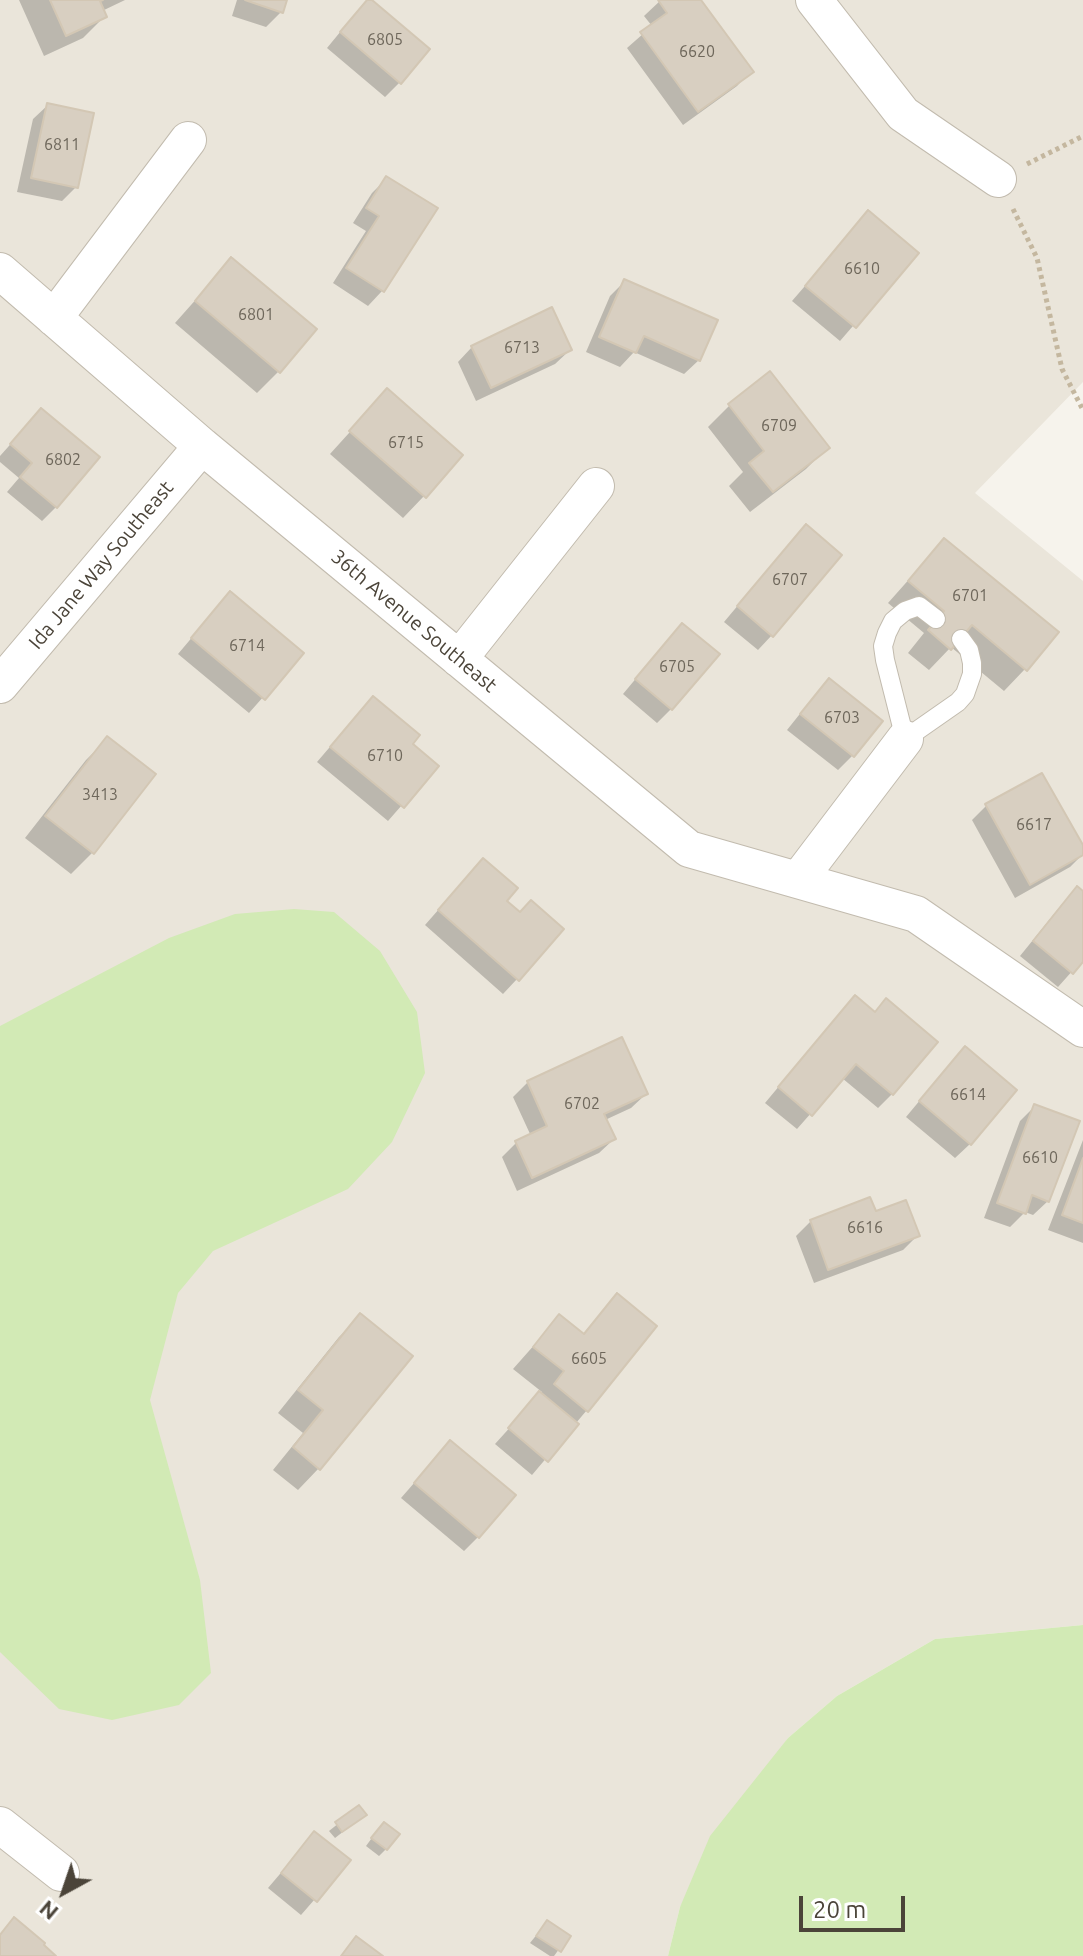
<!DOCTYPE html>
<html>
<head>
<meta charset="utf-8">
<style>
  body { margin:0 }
  #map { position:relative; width:1083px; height:1956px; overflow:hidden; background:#f6f3ec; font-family:Ubuntu,sans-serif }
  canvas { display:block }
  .north { position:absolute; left:24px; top:1852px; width:80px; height:80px; -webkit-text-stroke:6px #fff; paint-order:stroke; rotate:220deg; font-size:22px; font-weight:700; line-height:32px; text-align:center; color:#4b4439 }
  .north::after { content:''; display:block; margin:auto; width:28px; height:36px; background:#4b4439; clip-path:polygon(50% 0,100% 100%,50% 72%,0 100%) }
  .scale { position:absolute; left:799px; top:1896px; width:106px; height:36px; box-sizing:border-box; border:4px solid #4b4439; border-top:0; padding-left:10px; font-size:24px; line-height:28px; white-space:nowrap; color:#4b4439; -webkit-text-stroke:6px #fff; paint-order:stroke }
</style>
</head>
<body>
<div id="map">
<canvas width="1083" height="1956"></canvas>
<div class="north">N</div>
<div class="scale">20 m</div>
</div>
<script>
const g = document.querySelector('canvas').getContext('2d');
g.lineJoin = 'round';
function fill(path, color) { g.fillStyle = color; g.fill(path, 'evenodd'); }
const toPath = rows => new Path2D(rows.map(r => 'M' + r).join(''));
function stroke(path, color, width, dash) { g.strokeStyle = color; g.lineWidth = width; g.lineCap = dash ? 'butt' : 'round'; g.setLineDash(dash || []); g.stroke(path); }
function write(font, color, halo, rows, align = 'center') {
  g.font = font + ' Ubuntu,sans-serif'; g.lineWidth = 8; g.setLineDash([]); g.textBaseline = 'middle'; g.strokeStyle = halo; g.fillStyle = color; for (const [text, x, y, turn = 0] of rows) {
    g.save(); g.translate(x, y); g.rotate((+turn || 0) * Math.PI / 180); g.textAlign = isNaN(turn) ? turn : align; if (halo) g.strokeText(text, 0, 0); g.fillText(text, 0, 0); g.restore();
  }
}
fill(toPath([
  [0,0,1083,0,1083,382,975,493,1083,581,1083,1625,935,1639,837,1696,788,1738,680,1907,668,1956,0,1956]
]), '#eae5da');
fill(toPath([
  [294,909,334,912,380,951,417,1012,425,1073,392,1142,348,1189,213,1251,178,1293,150,1400,200,1580,211,1673,179,1705,112,1720,59,1709,0,1652,0,1026,169,938,235,914],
  [1083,1625,1083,1956,668,1956,680,1907,710,1836,788,1738,837,1696,935,1639]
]), '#d2eab5');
fill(toPath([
  [19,0,125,0,102,11,104,17,83,38,44,56],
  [237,0,285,0,281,12,266,27,232,16],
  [661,0,699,0,751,71,737,86,683,125,627,48,652,26,644,16],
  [355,14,400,82,385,97,327,48],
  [48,105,76,187,62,201,17,192,33,119],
  [387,178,435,209,382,291,368,306,333,283,366,231,353,223,372,193],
  [868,213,916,253,840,341,792,301],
  [231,260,279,371,257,393,175,323],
  [624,282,699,360,684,374,634,352,620,367,586,352,610,296],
  [472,347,570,350,555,364,476,401,458,362],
  [769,374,827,448,806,469,750,512,729,486,743,472,708,427,729,406],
  [387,391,424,496,403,518,330,454],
  [41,410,56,507,42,521,7,492,19,478,0,462,0,456],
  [944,540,1025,669,1004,691,951,647,929,670,908,653,924,633,888,603],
  [792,541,772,635,758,650,724,622],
  [216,609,301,654,249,713,178,654],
  [668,640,671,709,657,723,623,694],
  [815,695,852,756,838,770,787,730],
  [359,713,436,766,388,821,317,762],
  [107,739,92,853,71,874,25,838,86,760],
  [986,806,1083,849,1083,854,1070,867,1015,898,972,820],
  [469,875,504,901,517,979,503,994,425,925],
  [1083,894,1083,959,1058,987,1020,956,1063,903],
  [841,1012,892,1094,878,1108,842,1078,797,1129,765,1103],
  [951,1063,970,1144,955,1158,906,1117],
  [528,1082,646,1094,631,1108,605,1120,614,1139,599,1153,517,1191,502,1157,516,1143,531,1136,513,1097],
  [1035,1106,1048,1201,1033,1215,1025,1212,1010,1227,984,1218,1020,1121],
  [1083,1140,1083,1243,1048,1230],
  [811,1221,917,1236,903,1250,814,1283,796,1236],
  [617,1296,587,1410,532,1475,495,1444,542,1392,513,1369,559,1317,582,1335],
  [361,1316,319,1468,298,1490,273,1470,303,1433,278,1413,339,1337],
  [450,1442,478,1537,464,1551,401,1498],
  [359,1807,357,1821,335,1838,329,1831],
  [377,1831,386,1849,379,1856,366,1846],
  [314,1834,348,1861,301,1915,268,1888],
  [547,1922,568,1937,554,1956,550,1956,530,1943]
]), '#0003');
const building = toPath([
  [50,0,103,0,100,1,107,17,66,36,50,0],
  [245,0,287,0,283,13,245,0],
  [367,0,372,0,430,49,401,84,340,32,367,0],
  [658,0,701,0,754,72,698,112,640,32,667,13,658,0],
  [47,103,94,113,78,188,31,178,47,103],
  [386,176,438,208,384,292,346,268,379,216,366,208,386,176],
  [868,210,919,253,856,328,805,286,868,210],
  [231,257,317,329,280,373,195,301,231,257],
  [624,279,718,320,700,361,644,336,636,353,599,337,624,279],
  [552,307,572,350,491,388,471,346,552,307],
  [770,371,830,448,773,492,749,463,764,451,728,404,770,371],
  [387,388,463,455,426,498,349,431,387,388],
  [41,408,100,457,57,508,20,477,32,463,10,444,41,408],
  [806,524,842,555,773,637,737,606,806,524],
  [944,538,1059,632,1027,671,972,625,951,650,928,630,944,611,908,581,944,538],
  [230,591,304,653,265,700,191,638,230,591],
  [682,623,720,654,672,710,635,679,682,623],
  [829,678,883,721,854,757,800,714,829,678],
  [373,696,420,735,413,744,439,766,404,808,330,747,373,696],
  [107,736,156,774,94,854,45,816,107,736],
  [1042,773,1083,845,1083,855,1030,885,985,804,1042,773],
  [483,858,518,888,507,901,520,912,531,900,564,929,519,981,438,910,483,858],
  [1077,886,1083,891,1083,962,1073,974,1033,941,1077,886],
  [855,995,875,1012,886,998,938,1042,893,1095,856,1064,812,1116,778,1087,855,995],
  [622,1037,648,1094,604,1114,616,1139,532,1178,515,1141,547,1126,527,1081,622,1037],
  [965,1046,1017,1090,971,1145,919,1101,965,1046],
  [1034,1104,1080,1121,1049,1202,1032,1195,1026,1214,997,1203,1034,1104],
  [1083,1158,1083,1223,1062,1215,1083,1158],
  [870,1197,876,1211,906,1200,920,1236,828,1270,810,1220,870,1197],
  [617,1293,657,1326,588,1412,554,1384,564,1371,533,1347,559,1314,584,1334,617,1293],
  [360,1313,413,1356,320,1470,293,1447,323,1410,298,1390,360,1313],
  [539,1391,579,1424,548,1462,508,1428,539,1391],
  [450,1440,516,1495,479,1538,414,1483,450,1440],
  [359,1805,367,1815,342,1832,335,1822,359,1805],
  [384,1822,400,1834,387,1850,371,1838,384,1822],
  [314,1831,351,1860,317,1902,281,1873,314,1831],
  [14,1917,45,1943,44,1945,56,1956,0,1956,0,1935,14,1917],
  [547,1920,571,1936,561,1952,536,1936,547,1920],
  [356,1936,383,1956,341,1956,356,1936]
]);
fill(building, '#d8cfc1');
stroke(building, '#d3c7b4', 2);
const service = toPath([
  [936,619,919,606,905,611,893,621,887,633,883,646,885,660,905,739,958,702,965,694,972,674,972,663,969,650,961,639]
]);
const minor = toPath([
  [814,0,903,114,998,179],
  [0,271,202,446,689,849,916,914,1083,1029],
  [54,318,188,140],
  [459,659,596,486],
  [0,685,202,446],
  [798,880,905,739],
  [0,1825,61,1873]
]);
stroke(service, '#c2bbae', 20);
stroke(minor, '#c2bbae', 38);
stroke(toPath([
  [1027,164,1083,136],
  [1013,209,1037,258,1062,369,1083,410]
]), '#c4b79f', 5, [4, 4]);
stroke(service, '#fff', 18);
stroke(minor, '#fff', 36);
write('16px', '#6e675b', null, [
  ["6805",385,40],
  ["6620",697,52],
  ["6811",62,145],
  ["6610",862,269],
  ["6801",256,315],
  ["6713",522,348],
  ["6709",779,426],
  ["6715",406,443],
  ["6802",63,460],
  ["6707",790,580],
  ["6701",970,596],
  ["6714",247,646],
  ["6705",677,667],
  ["6703",842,718],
  ["6710",385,756],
  ["3413",100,795],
  ["6617",1034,825],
  ["6614",968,1095],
  ["6702",582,1104],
  ["6610",1040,1158],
  ["6616",865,1228],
  ["6605",589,1359]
]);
write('20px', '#4b4439', '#fff', [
  ["Ida Jane Way Southeast",101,565,-50],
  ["36th Avenue Southeast",414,621,40]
]);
</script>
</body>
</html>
